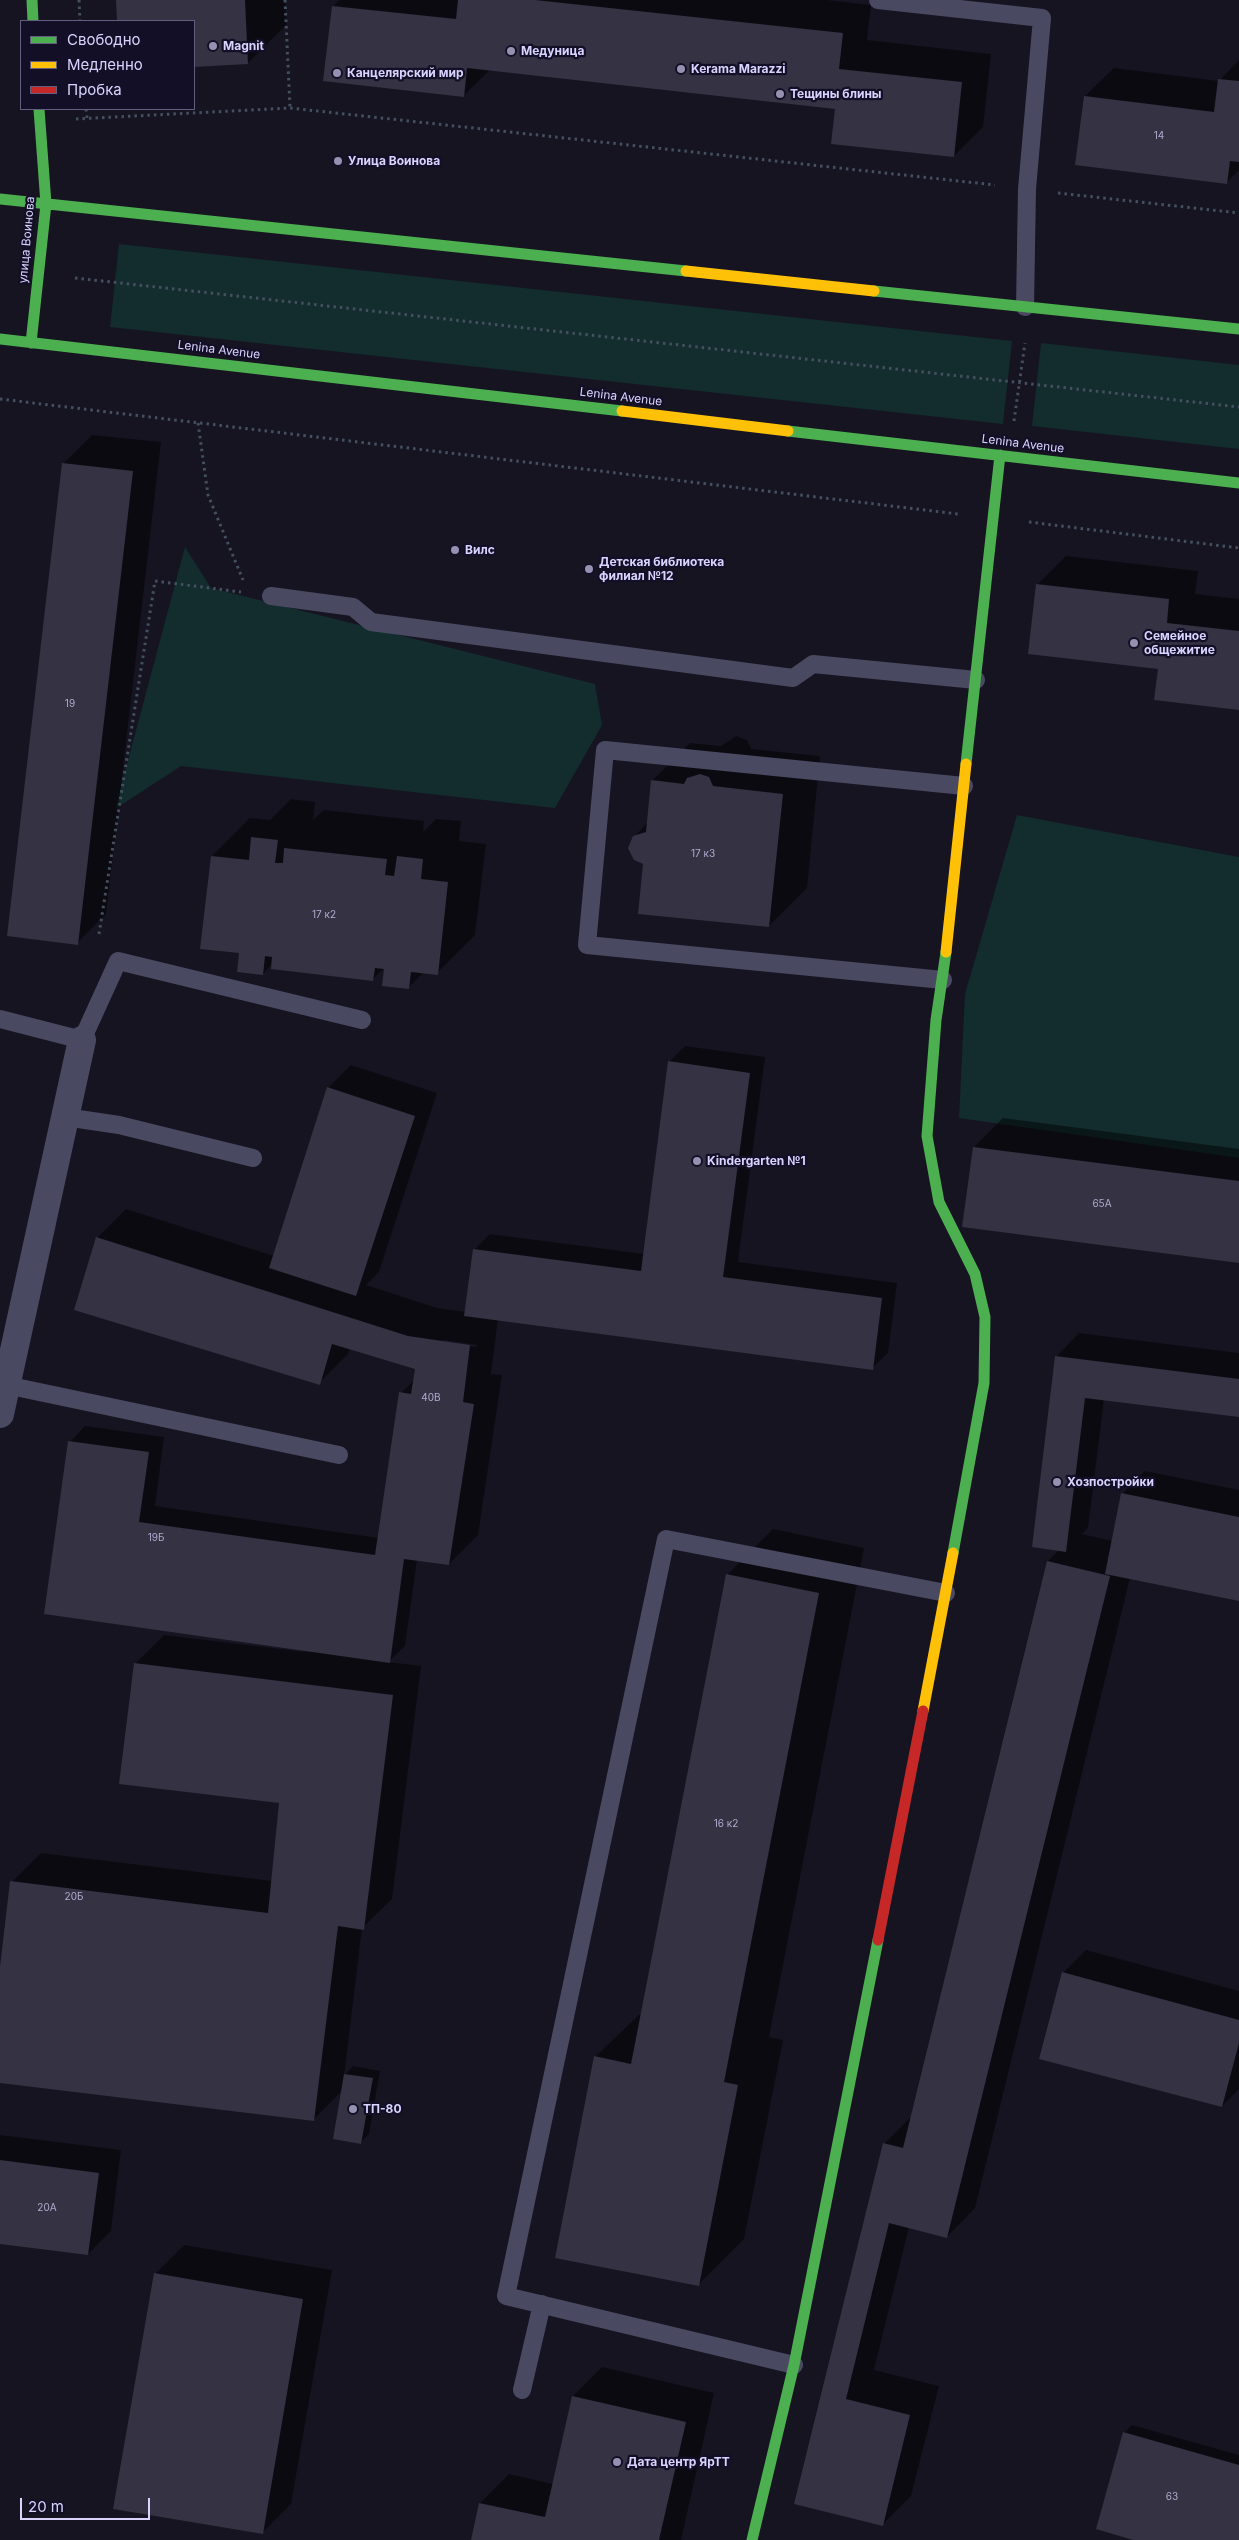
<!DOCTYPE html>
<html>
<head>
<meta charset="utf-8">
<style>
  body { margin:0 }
  #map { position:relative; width:1239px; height:2540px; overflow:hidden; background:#161421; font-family:Inter,sans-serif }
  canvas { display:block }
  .legend { position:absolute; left:20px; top:20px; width:175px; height:90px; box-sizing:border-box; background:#130f26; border:1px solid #625e7d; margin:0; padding:6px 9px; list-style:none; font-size:15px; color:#d9d4ff }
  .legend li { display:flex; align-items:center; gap:10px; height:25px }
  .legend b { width:25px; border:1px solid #625e7d }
  .scale { position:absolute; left:20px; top:2498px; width:130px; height:22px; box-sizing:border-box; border:2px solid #d9d4ff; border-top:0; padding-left:6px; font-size:15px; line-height:18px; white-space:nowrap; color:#d9d4ff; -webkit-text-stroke:4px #130f26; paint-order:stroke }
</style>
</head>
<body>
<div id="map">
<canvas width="1239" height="2540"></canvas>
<ul class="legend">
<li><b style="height:6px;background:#4caf50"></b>Свободно</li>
<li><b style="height:6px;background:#ffc107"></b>Медленно</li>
<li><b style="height:6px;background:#c62828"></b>Пробка</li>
</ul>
<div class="scale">20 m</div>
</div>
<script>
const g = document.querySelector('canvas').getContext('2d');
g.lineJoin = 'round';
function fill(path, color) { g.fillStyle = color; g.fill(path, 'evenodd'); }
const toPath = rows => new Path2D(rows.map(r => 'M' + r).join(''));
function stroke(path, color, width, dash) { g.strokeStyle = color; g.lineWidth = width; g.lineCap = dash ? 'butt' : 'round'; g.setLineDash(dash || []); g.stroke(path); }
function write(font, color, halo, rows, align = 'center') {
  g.font = font + ' Inter,sans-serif'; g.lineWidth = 4.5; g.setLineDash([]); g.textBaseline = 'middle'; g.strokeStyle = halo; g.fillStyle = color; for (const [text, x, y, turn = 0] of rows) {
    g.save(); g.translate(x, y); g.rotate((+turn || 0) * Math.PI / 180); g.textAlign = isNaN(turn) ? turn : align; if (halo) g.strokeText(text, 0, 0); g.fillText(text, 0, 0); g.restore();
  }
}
fill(toPath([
  [119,244,1012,341,1003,424,110,327],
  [1041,343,1239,365,1239,449,1032,426],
  [185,547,211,588,595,684,602,725,555,808,181,766,115,809],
  [1017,815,1239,857,1239,1158,959,1118,965,994]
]), '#132c2d');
fill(toPath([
  [117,0,285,0,286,25,248,63,194,65,194,21,118,21],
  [339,0,827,0,871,5,867,40,991,54,983,127,954,156,837,108,490,70,464,95,333,6],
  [1239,60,1239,170,1226,183,1085,96,1114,68,1219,81],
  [92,435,161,442,106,914,77,943,63,464],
  [1066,556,1198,571,1195,594,1239,599,1239,708,1160,668,1037,585],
  [736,736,747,740,751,749,820,756,807,888,769,926,644,863,634,837,648,822,652,781,690,743,721,746],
  [291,799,315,802,313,820,324,810,424,821,423,832,436,819,461,821,459,841,486,844,475,935,437,973,424,972,408,988,386,966,373,979,273,963,263,974,240,952,212,856,250,818,270,820],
  [685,1046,765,1057,738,1262,897,1283,888,1353,872,1368,498,1319,491,1374,502,1375,478,1535,449,1564,417,1560,405,1646,388,1662,421,1666,392,1899,362,1928,344,2076,353,2066,380,2071,369,2134,361,2142,342,2091,313,2120,0,2082,0,1978,12,1882,41,1853,273,1881,280,1802,135,1664,164,1635,305,1652,305,1650,46,1613,70,1442,85,1426,164,1437,155,1506,379,1538,401,1393,415,1379,416,1368,350,1348,348,1354,319,1383,97,1238,126,1209,274,1256,328,1088,351,1065,437,1093,379,1272,366,1285,437,1308,466,1312,474,1250,490,1234,644,1254,669,1062],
  [443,1340,477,1345,476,1347,443,1342],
  [1003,1118,1239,1149,1239,1262,974,1147],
  [1079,1333,1239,1353,1239,1416,1104,1399,1088,1528,1082,1534,1113,1541,1123,1493,1145,1471,1239,1490,1239,1600,1130,1578,975,2208,947,2237,909,2227,874,2370,939,2386,911,2496,882,2525,796,2503,884,2144,912,2116,1048,1561,1059,1550,1057,1356],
  [773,1529,864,1548,769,2037,783,2040,744,2239,699,2284,595,2057,642,2012,727,1575],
  [1086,1950,1239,1991,1239,2089,1222,2106,1063,1973],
  [0,2135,121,2150,111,2231,88,2254,0,2243],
  [184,2245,332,2270,291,2504,262,2533,155,2274],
  [602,2367,714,2393,681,2540,472,2540,480,2503,509,2474,553,2484,573,2396],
  [1132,2425,1239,2455,1239,2540,1137,2540,1124,2433]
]), '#0007');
fill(toPath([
  [116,0,245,0,248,64,194,67,194,21,117,21],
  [458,0,535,0,843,33,839,69,962,82,954,157,831,144,835,109,467,68,464,97,323,81,332,6,456,19],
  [1218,79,1239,81,1239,162,1230,161,1227,184,1075,165,1084,96,1214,112],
  [62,463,133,471,78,945,7,936],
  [1036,584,1169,599,1167,623,1239,631,1239,710,1154,700,1158,669,1028,654],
  [700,774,709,777,713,786,783,794,769,927,638,914,643,864,634,860,628,848,633,836,646,832,651,780,684,784,687,778],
  [251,837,278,840,275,863,283,863,284,848,387,859,385,875,394,876,397,856,423,859,421,879,448,882,438,975,411,972,409,989,382,986,384,969,375,968,373,981,271,969,272,957,265,956,263,975,237,972,239,953,200,949,211,856,249,860],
  [668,1061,750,1073,723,1277,882,1298,873,1370,464,1316,473,1249,641,1271],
  [327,1087,415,1116,356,1296,269,1268],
  [973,1147,1239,1181,1239,1263,962,1227],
  [96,1237,408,1336,470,1345,463,1402,474,1404,449,1565,404,1559,390,1663,44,1614,68,1441,149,1452,139,1522,375,1555,399,1392,411,1394,415,1369,332,1344,320,1385,74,1310],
  [1055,1356,1239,1379,1239,1417,1085,1398,1066,1552,1032,1547],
  [1121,1493,1239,1517,1239,1601,1105,1574],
  [1047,1561,1110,1576,947,2238,889,2223,846,2399,910,2415,883,2526,794,2504,883,2143,903,2148],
  [726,1574,819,1593,724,2082,738,2085,699,2286,555,2258,594,2056,631,2064],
  [134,1663,393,1695,364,1930,338,1926,314,2121,0,2083,0,1967,10,1881,268,1913,279,1803,119,1784],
  [1062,1972,1239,2020,1239,2043,1222,2107,1039,2059],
  [344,2074,373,2078,361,2144,333,2139],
  [0,2160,99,2173,88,2255,0,2244],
  [154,2273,303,2299,263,2534,113,2509],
  [572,2396,686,2422,659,2540,471,2540,479,2503,545,2517],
  [1123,2432,1239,2465,1239,2540,1133,2540,1096,2529]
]), '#343243');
stroke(toPath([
  [79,0,80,21],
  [285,0,290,108],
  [86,109,87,118],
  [76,119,290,108,995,185],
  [1058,193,1239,213],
  [75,278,1239,407],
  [0,399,958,514],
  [1014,421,1025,343],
  [198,423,208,495,243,580],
  [1029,522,1239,548],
  [99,934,155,581,241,592]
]), '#44505f', 3, [2.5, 4]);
stroke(toPath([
  [878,0,1042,18,1027,189,1025,307],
  [271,596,353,607,371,622,793,678,813,664,976,680],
  [943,980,587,945,605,750,964,786],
  [0,1019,82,1040,118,961,362,1020],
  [65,1117,119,1125,253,1158],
  [6,1385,339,1455],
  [794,2365,506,2296,666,1539,946,1593],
  [522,2390,542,2304]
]), '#4a4962', 18);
stroke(toPath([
  [0,1414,82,1040]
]), '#4a4962', 28);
stroke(toPath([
  [32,0,33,21],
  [0,199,686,271],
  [874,291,1239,329],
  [0,339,622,411],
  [31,343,46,204,39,109],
  [788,431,1239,483],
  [966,764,1000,455],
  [946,952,936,1020,927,1136,939,1202,975,1274,985,1317,984,1383,953,1553],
  [752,2540,794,2365,878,1940]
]), '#4caf50', 11);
stroke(toPath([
  [686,271,874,291],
  [622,411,788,431],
  [946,952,966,764],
  [923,1711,953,1553]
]), '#ffc107', 11);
stroke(toPath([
  [878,1940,923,1711]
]), '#c62828', 11);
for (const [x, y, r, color] of [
  [213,46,5,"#9591b1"],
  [511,51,5,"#9591b1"],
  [681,69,5,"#9591b1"],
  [337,73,5,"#9591b1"],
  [780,94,5,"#9591b1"],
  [338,161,5,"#9591b1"],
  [455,550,5,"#9591b1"],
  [589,569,5,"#9591b1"],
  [1134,643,5,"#9591b1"],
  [697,1161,5,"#9591b1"],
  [1057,1482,5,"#9591b1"],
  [353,2109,5,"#9591b1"],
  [617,2462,5,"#9591b1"]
]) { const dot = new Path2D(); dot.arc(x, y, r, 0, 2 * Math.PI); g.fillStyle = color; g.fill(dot); stroke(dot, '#130f26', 2); }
write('10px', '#b0acd0', null, [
  ["14",1159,136],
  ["19",70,704],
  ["17 к3",703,854],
  ["17 к2",324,915],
  ["65А",1102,1204],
  ["40В",431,1398],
  ["19Б",156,1538],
  ["16 к2",726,1824],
  ["20Б",74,1897],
  ["20А",47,2208],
  ["63",1172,2497]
]);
write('bold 12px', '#d9d4ff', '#130f26', [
  ["Magnit",223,46],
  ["Медуница",521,51],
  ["Kerama Marazzi",691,69],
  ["Канцелярский мир",347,73],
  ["Тещины блины",790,94],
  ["Улица Воинова",348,161],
  ["Вилс",465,550],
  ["Детская библиотека",599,562],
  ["филиал №12",599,576],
  ["Семейное",1144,636],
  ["общежитие",1144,650],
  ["Kindergarten №1",707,1161],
  ["Хозпостройки",1067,1482],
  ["ТП-80",363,2109],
  ["Дата центр ЯрТТ",627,2462]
], 'left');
write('12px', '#d9d4ff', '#130f26', [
  ["улица Воинова",27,240,-85],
  ["Lenina Avenue",219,350,7],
  ["Lenina Avenue",621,397,7],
  ["Lenina Avenue",1023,444,7]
]);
</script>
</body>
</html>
